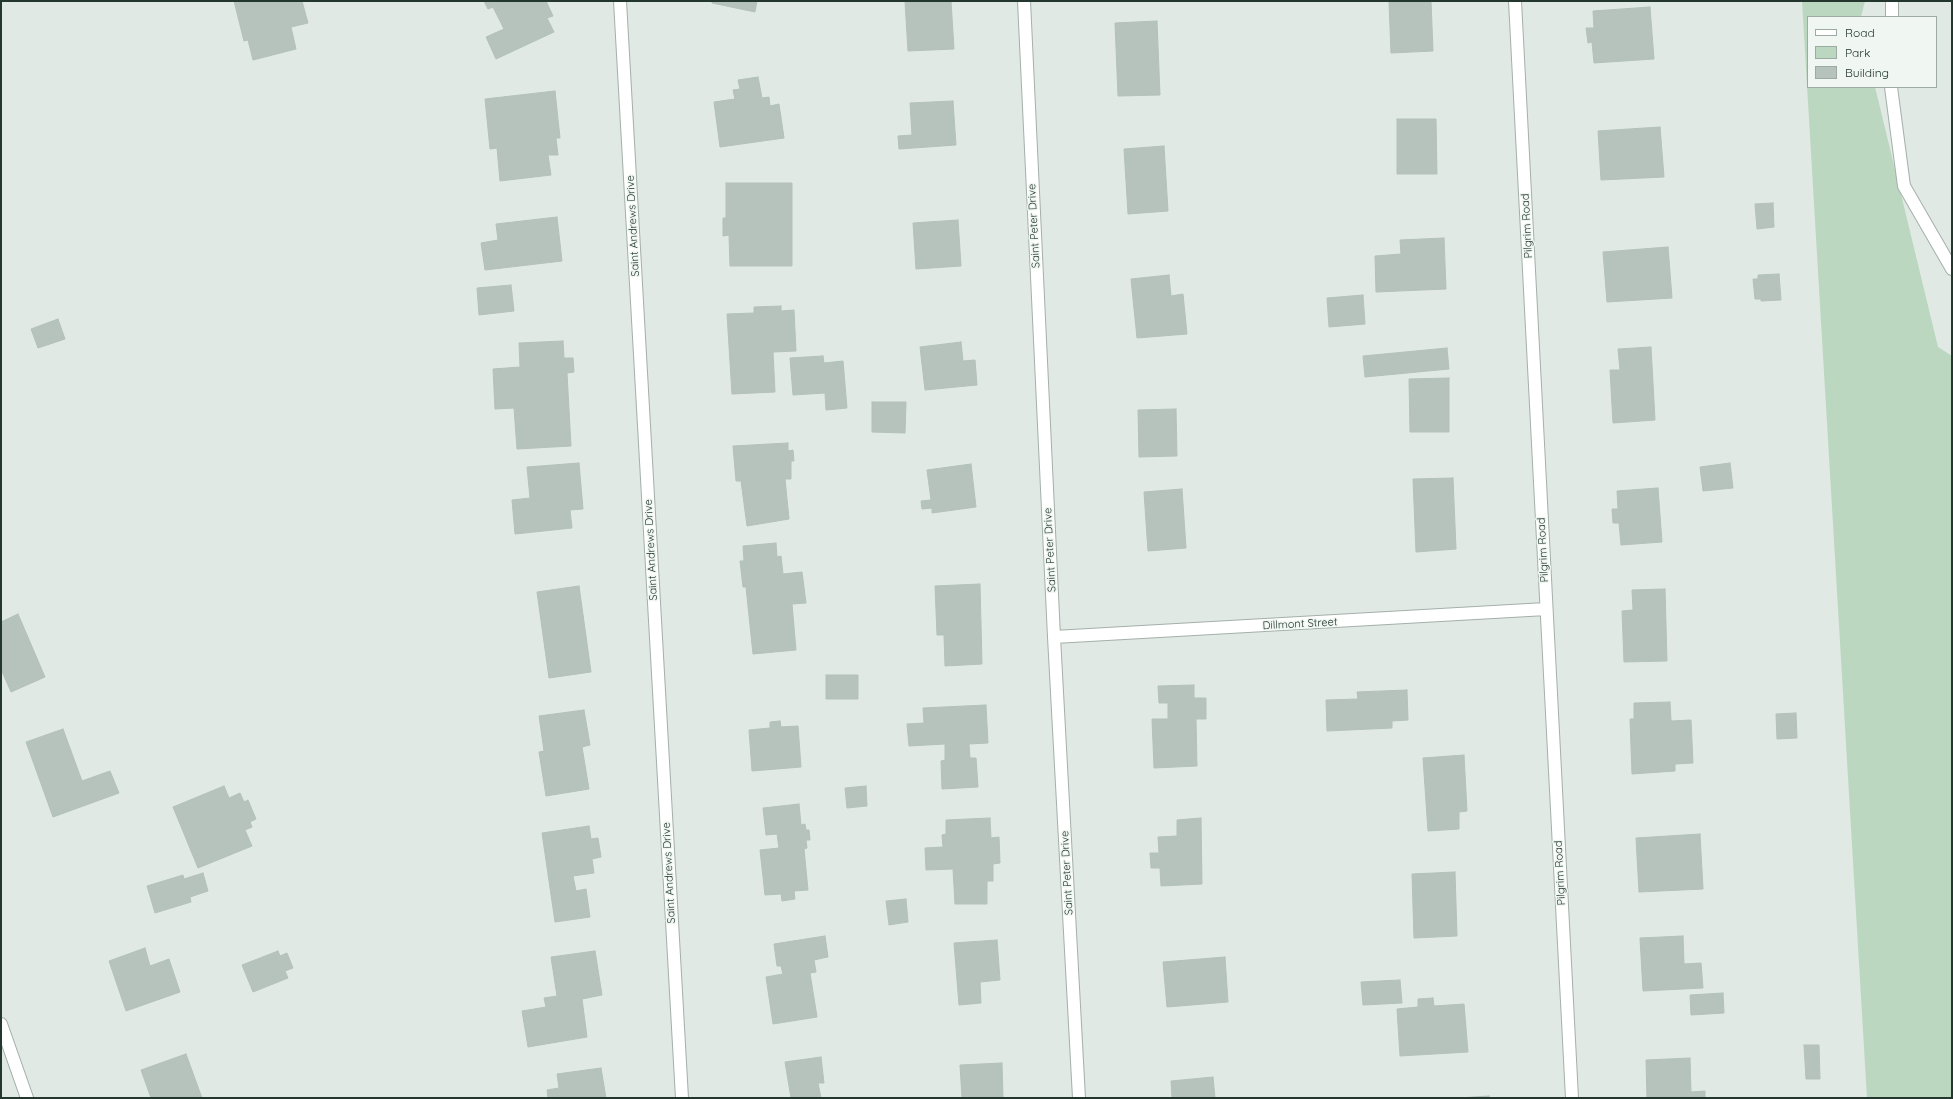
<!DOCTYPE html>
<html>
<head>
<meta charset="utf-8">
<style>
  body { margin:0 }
  #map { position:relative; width:1953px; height:1099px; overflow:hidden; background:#e0e9e4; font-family:Quicksand,sans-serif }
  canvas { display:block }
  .frame { position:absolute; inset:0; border:2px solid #23372f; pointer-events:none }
  .legend { position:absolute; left:1807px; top:16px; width:130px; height:72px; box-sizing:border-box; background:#f0f6f2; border:1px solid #9eaaa4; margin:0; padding:5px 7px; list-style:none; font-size:12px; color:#23372f }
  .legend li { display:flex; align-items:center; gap:8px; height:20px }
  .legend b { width:20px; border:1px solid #9eaaa4 }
</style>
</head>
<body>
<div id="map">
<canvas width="1953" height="1099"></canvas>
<div class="frame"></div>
<ul class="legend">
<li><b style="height:5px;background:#fff"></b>Road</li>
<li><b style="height:11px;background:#bbd7bf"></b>Park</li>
<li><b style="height:11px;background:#b6c3bc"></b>Building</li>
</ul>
</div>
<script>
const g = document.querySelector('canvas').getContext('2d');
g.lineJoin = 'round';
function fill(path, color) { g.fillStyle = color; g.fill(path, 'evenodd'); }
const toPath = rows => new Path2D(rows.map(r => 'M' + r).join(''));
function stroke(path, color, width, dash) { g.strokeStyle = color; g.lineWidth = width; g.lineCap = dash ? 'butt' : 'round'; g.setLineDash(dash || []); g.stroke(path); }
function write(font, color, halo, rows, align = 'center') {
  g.font = font + ' Quicksand,sans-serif'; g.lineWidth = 3; g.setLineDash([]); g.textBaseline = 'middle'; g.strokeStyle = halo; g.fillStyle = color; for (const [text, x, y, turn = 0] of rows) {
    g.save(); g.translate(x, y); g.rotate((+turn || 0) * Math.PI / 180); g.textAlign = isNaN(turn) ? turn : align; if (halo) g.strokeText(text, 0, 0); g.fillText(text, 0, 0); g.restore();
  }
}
fill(toPath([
  [1802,1,1865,1,1861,17,1808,17,1808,87,1875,87,1938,347,1952,356,1952,1098,1867,1098]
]), '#bbd7bf');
const building = toPath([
  [234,1,302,1,308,23,291,27,296,49,253,60,248,40,244,41,234,1],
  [484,1,546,1,553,16,547,18,554,32,496,59,486,37,504,29,493,7,488,9,484,1],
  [712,1,757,1,755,12,712,3,712,1],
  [905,1,951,1,954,49,908,51,905,1],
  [1389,1,1431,1,1433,51,1391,53,1389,1],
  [1650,7,1654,59,1594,63,1592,42,1588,43,1586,28,1594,28,1593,11,1650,7],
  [1157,21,1160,95,1118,96,1115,23,1157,21],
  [758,77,762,98,769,97,770,106,779,104,784,138,720,147,714,102,735,99,733,90,740,89,738,80,758,77],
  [555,91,560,138,556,138,558,155,548,155,551,175,500,181,497,148,490,149,485,99,555,91],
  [953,101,956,145,899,149,898,136,912,135,910,103,953,101],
  [1397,119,1436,119,1437,174,1397,174,1397,119],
  [1660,127,1664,177,1601,180,1598,131,1660,127],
  [1164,146,1168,211,1128,214,1124,149,1164,146],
  [726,183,792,183,792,266,730,266,729,235,723,236,723,218,726,218,726,183],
  [1773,203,1774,227,1757,229,1755,204,1773,203],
  [557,217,562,261,485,270,481,243,498,240,496,224,557,217],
  [958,220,961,266,916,269,913,223,958,220],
  [1444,238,1446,289,1376,292,1375,256,1401,254,1400,240,1444,238],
  [1668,247,1672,298,1607,302,1603,252,1668,247],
  [1779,274,1781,300,1761,301,1761,299,1755,299,1753,279,1758,279,1758,275,1779,274],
  [1169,275,1171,296,1183,294,1187,334,1137,338,1131,279,1169,275],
  [511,285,514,311,479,315,477,288,511,285],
  [1363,295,1365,324,1329,327,1327,298,1363,295],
  [781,306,781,311,794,310,796,351,773,352,775,392,732,394,727,314,754,313,754,307,781,306],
  [58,319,65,339,38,348,31,329,58,319],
  [563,341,564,358,573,358,574,372,567,373,571,446,517,449,514,408,495,409,493,369,520,367,519,343,563,341],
  [961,342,963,361,975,360,977,385,925,390,920,347,961,342],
  [1651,347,1655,420,1613,423,1610,370,1620,370,1618,349,1651,347],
  [1447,348,1449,369,1365,377,1363,356,1447,348],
  [823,356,824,363,843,361,847,408,826,410,825,393,793,395,790,358,823,356],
  [1449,378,1449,432,1410,432,1409,379,1449,378],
  [872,402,906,402,905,433,872,432,872,402],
  [1176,409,1177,456,1139,457,1138,410,1176,409],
  [788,443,788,451,793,450,794,461,791,461,791,479,785,479,789,519,747,526,741,481,736,481,733,446,788,443],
  [579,463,583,509,570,510,572,528,515,534,512,500,530,498,527,467,579,463],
  [1730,463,1733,488,1703,491,1700,467,1730,463],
  [971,464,976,507,932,513,932,508,922,509,921,501,931,500,927,470,971,464],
  [1453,478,1456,549,1416,552,1413,479,1453,478],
  [1658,488,1662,542,1621,545,1619,523,1613,523,1612,509,1618,509,1617,491,1658,488],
  [1182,489,1186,548,1148,551,1144,492,1182,489],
  [776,543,777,557,781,556,783,574,802,572,806,603,792,604,796,650,753,654,746,587,743,587,740,561,744,561,743,546,776,543],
  [980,584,982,664,945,666,944,635,937,635,935,586,980,584],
  [579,586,591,672,549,678,537,592,579,586],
  [1665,589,1667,661,1624,662,1622,611,1633,610,1632,590,1665,589],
  [18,614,45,677,11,692,1,669,1,622,18,614],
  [826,675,858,675,858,699,826,699,826,675],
  [1194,685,1194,698,1206,698,1206,719,1196,719,1197,766,1154,768,1152,719,1168,719,1168,703,1159,703,1158,686,1194,685],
  [1407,690,1408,720,1392,721,1392,728,1327,731,1326,700,1358,699,1357,692,1407,690],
  [1670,702,1671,721,1691,720,1693,763,1675,764,1675,771,1632,774,1630,719,1634,719,1634,703,1670,702],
  [986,705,988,743,969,744,970,758,976,758,978,787,942,789,941,761,945,760,945,744,909,746,907,724,924,723,923,708,986,705],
  [584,710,590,745,582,747,589,789,546,796,539,752,544,751,539,716,584,710],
  [1796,713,1797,738,1777,739,1776,714,1796,713],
  [780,721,781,727,798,726,801,767,752,771,749,730,770,728,770,722,780,721],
  [63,729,82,781,110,771,119,793,53,817,26,742,63,729],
  [1464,755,1467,811,1459,812,1459,829,1428,831,1423,758,1464,755],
  [224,786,229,798,240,793,244,802,248,800,256,819,250,822,252,827,245,830,252,846,198,868,173,807,224,786],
  [866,786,867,806,847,808,845,788,866,786],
  [799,804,801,825,805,824,806,830,809,830,810,840,806,840,807,848,804,849,808,890,794,891,795,899,782,901,781,894,765,895,760,850,779,848,777,834,766,835,763,808,799,804],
  [990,818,991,838,999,837,1000,863,993,864,993,881,987,881,987,904,955,904,953,869,926,870,925,848,943,847,942,835,946,834,946,820,990,818],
  [1201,818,1202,884,1161,886,1160,868,1151,868,1150,853,1159,853,1158,837,1177,836,1177,820,1201,818],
  [589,826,591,839,598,838,601,857,592,859,594,873,573,876,576,891,586,889,590,917,555,922,542,833,589,826],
  [1700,834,1703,889,1639,892,1636,838,1700,834],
  [1455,872,1457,936,1414,938,1412,874,1455,872],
  [203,873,208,891,190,897,191,902,155,913,147,886,183,875,184,879,203,873],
  [906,899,908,922,889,925,886,901,906,899],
  [825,936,828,957,814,960,816,972,810,973,817,1017,773,1024,766,977,783,974,781,966,777,966,774,944,825,936],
  [1683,936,1684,964,1701,963,1703,988,1643,991,1640,938,1683,936],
  [997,940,1000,980,980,982,981,1003,959,1005,954,943,997,940],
  [145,948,150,966,169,959,180,992,126,1011,109,961,145,948],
  [278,951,280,956,287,953,293,968,285,971,288,978,253,992,242,965,278,951],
  [595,951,602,995,582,999,587,1037,528,1047,522,1011,546,1007,544,998,557,996,551,957,595,951],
  [1225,957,1228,1002,1167,1007,1163,962,1225,957],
  [1400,980,1402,1003,1363,1005,1361,982,1400,980],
  [1723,993,1724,1013,1691,1015,1690,995,1723,993],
  [1433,998,1434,1006,1464,1004,1468,1052,1400,1056,1397,1009,1418,1007,1418,999,1433,998],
  [1804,1045,1819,1045,1820,1079,1806,1079,1804,1045],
  [186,1054,202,1098,151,1098,141,1070,186,1054],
  [821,1057,824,1083,818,1083,821,1098,791,1098,785,1062,821,1057],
  [1690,1058,1691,1092,1705,1091,1705,1098,1647,1098,1646,1060,1690,1058],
  [1002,1063,1003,1098,962,1098,960,1065,1002,1063],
  [601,1068,606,1098,548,1098,547,1090,559,1088,557,1074,601,1068],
  [1213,1077,1215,1098,1172,1098,1171,1081,1213,1077],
  [1489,1096,1489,1098,1459,1098,1489,1096]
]);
fill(building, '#b6c3bc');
stroke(building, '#b3c1b9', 1);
const service = toPath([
  [1892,17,1892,1],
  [1891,87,1904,186,1952,269]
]);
const minor = toPath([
  [620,1,682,1098],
  [1024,1,1054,637,1079,1098],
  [1515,1,1572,1098],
  [1054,637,1546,609],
  [1,1024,27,1098]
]);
stroke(service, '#a4b0aa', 14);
stroke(minor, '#a4b0aa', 14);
stroke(service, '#fff', 12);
stroke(minor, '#fff', 12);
write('11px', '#23372f', '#f0f6f2', [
  ["Saint Andrews Drive",633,226,-93],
  ["Saint Peter Drive",1034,226,-93],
  ["Pilgrim Road",1527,226,-93],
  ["Saint Andrews Drive",651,550,-93],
  ["Saint Peter Drive",1050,550,-93],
  ["Pilgrim Road",1543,550,-93],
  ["Dillmont Street",1300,624,-3],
  ["Saint Andrews Drive",669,873,-93],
  ["Saint Peter Drive",1067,873,-93],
  ["Pilgrim Road",1560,873,-93]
]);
</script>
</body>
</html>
